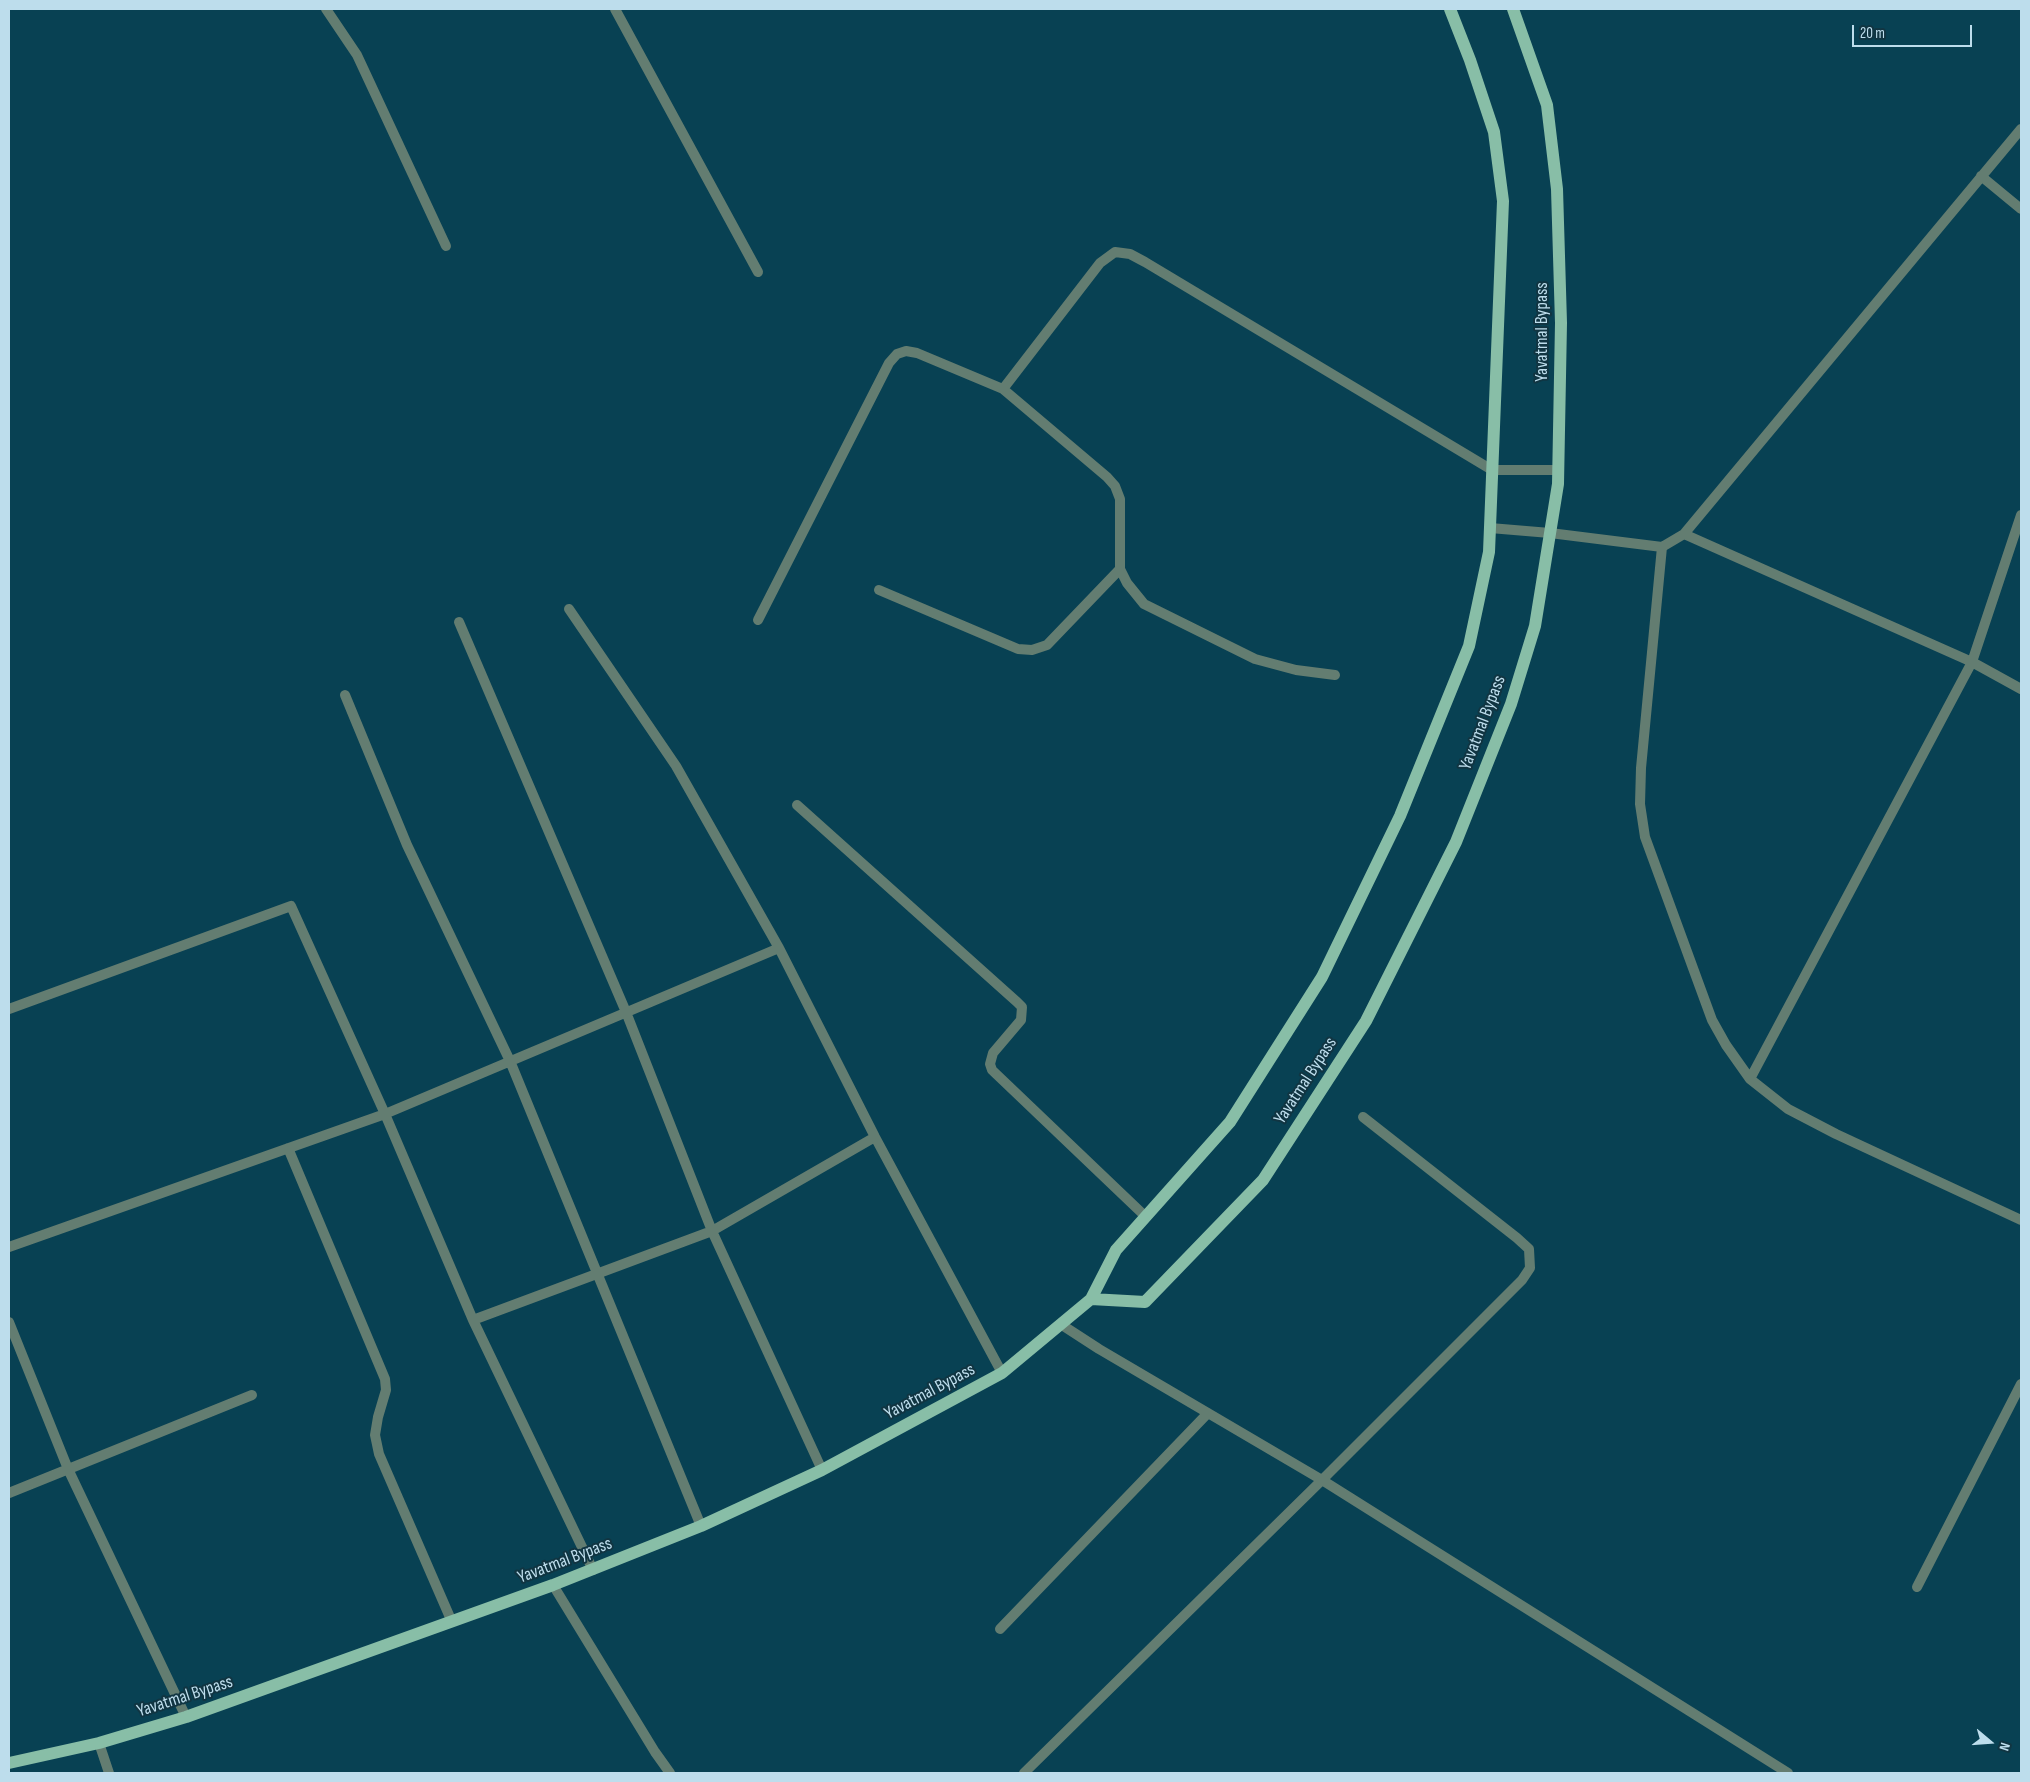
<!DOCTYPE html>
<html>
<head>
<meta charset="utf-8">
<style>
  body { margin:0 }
  #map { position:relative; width:2030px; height:1782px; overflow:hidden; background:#084153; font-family:"Sofia Sans Condensed",sans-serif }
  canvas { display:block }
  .frame { position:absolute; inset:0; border:10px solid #bdddec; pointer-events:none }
  .north { position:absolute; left:1965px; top:1717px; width:50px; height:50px; -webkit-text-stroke:4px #113542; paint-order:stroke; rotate:108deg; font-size:14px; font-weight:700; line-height:20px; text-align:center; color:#bdddec }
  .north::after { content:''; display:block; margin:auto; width:18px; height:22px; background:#bdddec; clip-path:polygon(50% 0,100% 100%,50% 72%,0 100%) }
  .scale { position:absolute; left:1852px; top:25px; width:120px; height:22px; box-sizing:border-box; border:2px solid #bdddec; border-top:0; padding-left:6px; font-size:15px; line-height:18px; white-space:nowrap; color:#bdddec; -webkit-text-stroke:4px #113542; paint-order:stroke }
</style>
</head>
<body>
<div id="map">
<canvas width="2030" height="1782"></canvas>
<div class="frame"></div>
<div class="north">N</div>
<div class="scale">20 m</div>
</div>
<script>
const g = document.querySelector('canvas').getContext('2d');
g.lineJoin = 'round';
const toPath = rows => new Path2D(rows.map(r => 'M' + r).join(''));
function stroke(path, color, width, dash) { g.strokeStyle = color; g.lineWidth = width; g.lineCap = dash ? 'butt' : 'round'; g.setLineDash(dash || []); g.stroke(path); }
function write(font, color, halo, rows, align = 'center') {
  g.font = font + ' "Sofia Sans Condensed",sans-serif'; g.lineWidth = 4; g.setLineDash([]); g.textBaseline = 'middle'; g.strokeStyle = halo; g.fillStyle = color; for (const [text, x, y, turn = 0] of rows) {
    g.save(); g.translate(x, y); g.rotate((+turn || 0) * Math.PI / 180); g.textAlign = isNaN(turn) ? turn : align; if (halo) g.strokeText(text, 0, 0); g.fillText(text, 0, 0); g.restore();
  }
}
stroke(toPath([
  [326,9,357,55,446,246],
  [615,9,758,272],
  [1981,176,2021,209],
  [1003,389,1100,263,1115,252,1130,254,1145,262,1492,470,1558,470],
  [1490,528,1550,533,1662,547,1684,534,2021,129],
  [1684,534,1972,662,2021,689],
  [1662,547,1641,768,1640,804,1645,837,1712,1020,1726,1045,1750,1079,1788,1109,1836,1134,2021,1220],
  [879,590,1018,649,1032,650,1047,645,1120,569],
  [569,609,676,766,779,948,875,1137,1002,1373],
  [758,620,889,363,897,354,906,351,917,353,1003,389,1107,477,1115,486,1120,499,1120,569,1127,583,1144,604,1255,659,1296,670,1335,675],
  [459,622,626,1012,712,1231,822,1470],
  [345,695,407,845,510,1061,701,1526],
  [797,805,1017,1002,1022,1007,1021,1020,993,1053,990,1064,992,1070,1146,1217],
  [9,1009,291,906,385,1114,473,1320,593,1570],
  [1750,1079,1972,662,2021,515],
  [288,1148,385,1379,386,1390,378,1417,375,1435,379,1454,452,1622],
  [9,1247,385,1114,779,948],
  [473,1320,712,1231,875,1137],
  [9,1322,68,1469,186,1717],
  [1062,1325,1099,1349,1322,1480,1788,1773],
  [9,1493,252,1395],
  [553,1585,655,1752,670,1773],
  [1917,1587,2021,1384],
  [1000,1629,1208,1413],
  [99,1743,109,1773],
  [1024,1773,1322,1480,1522,1280,1530,1268,1529,1249,1517,1238,1363,1117]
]), '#637d71', 10);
stroke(toPath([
  [1091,1299,1145,1302,1263,1180,1366,1021,1456,842,1511,704,1535,626,1558,484,1561,323,1557,189,1547,105,1513,9],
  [9,1763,99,1743,186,1717,553,1585,701,1526,822,1470,1002,1373,1091,1299,1116,1250,1230,1122,1322,977,1400,816,1469,646,1489,552,1503,201,1494,132,1470,60,1450,9]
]), '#88bea7', 12);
write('18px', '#bdddec', '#113542', [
  ["Yavatmal Bypass",1542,332,-90],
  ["Yavatmal Bypass",1483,723,-69],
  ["Yavatmal Bypass",1306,1081,-57],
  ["Yavatmal Bypass",930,1392,-28],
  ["Yavatmal Bypass",565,1561,-21],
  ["Yavatmal Bypass",185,1697,-18]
]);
</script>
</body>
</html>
